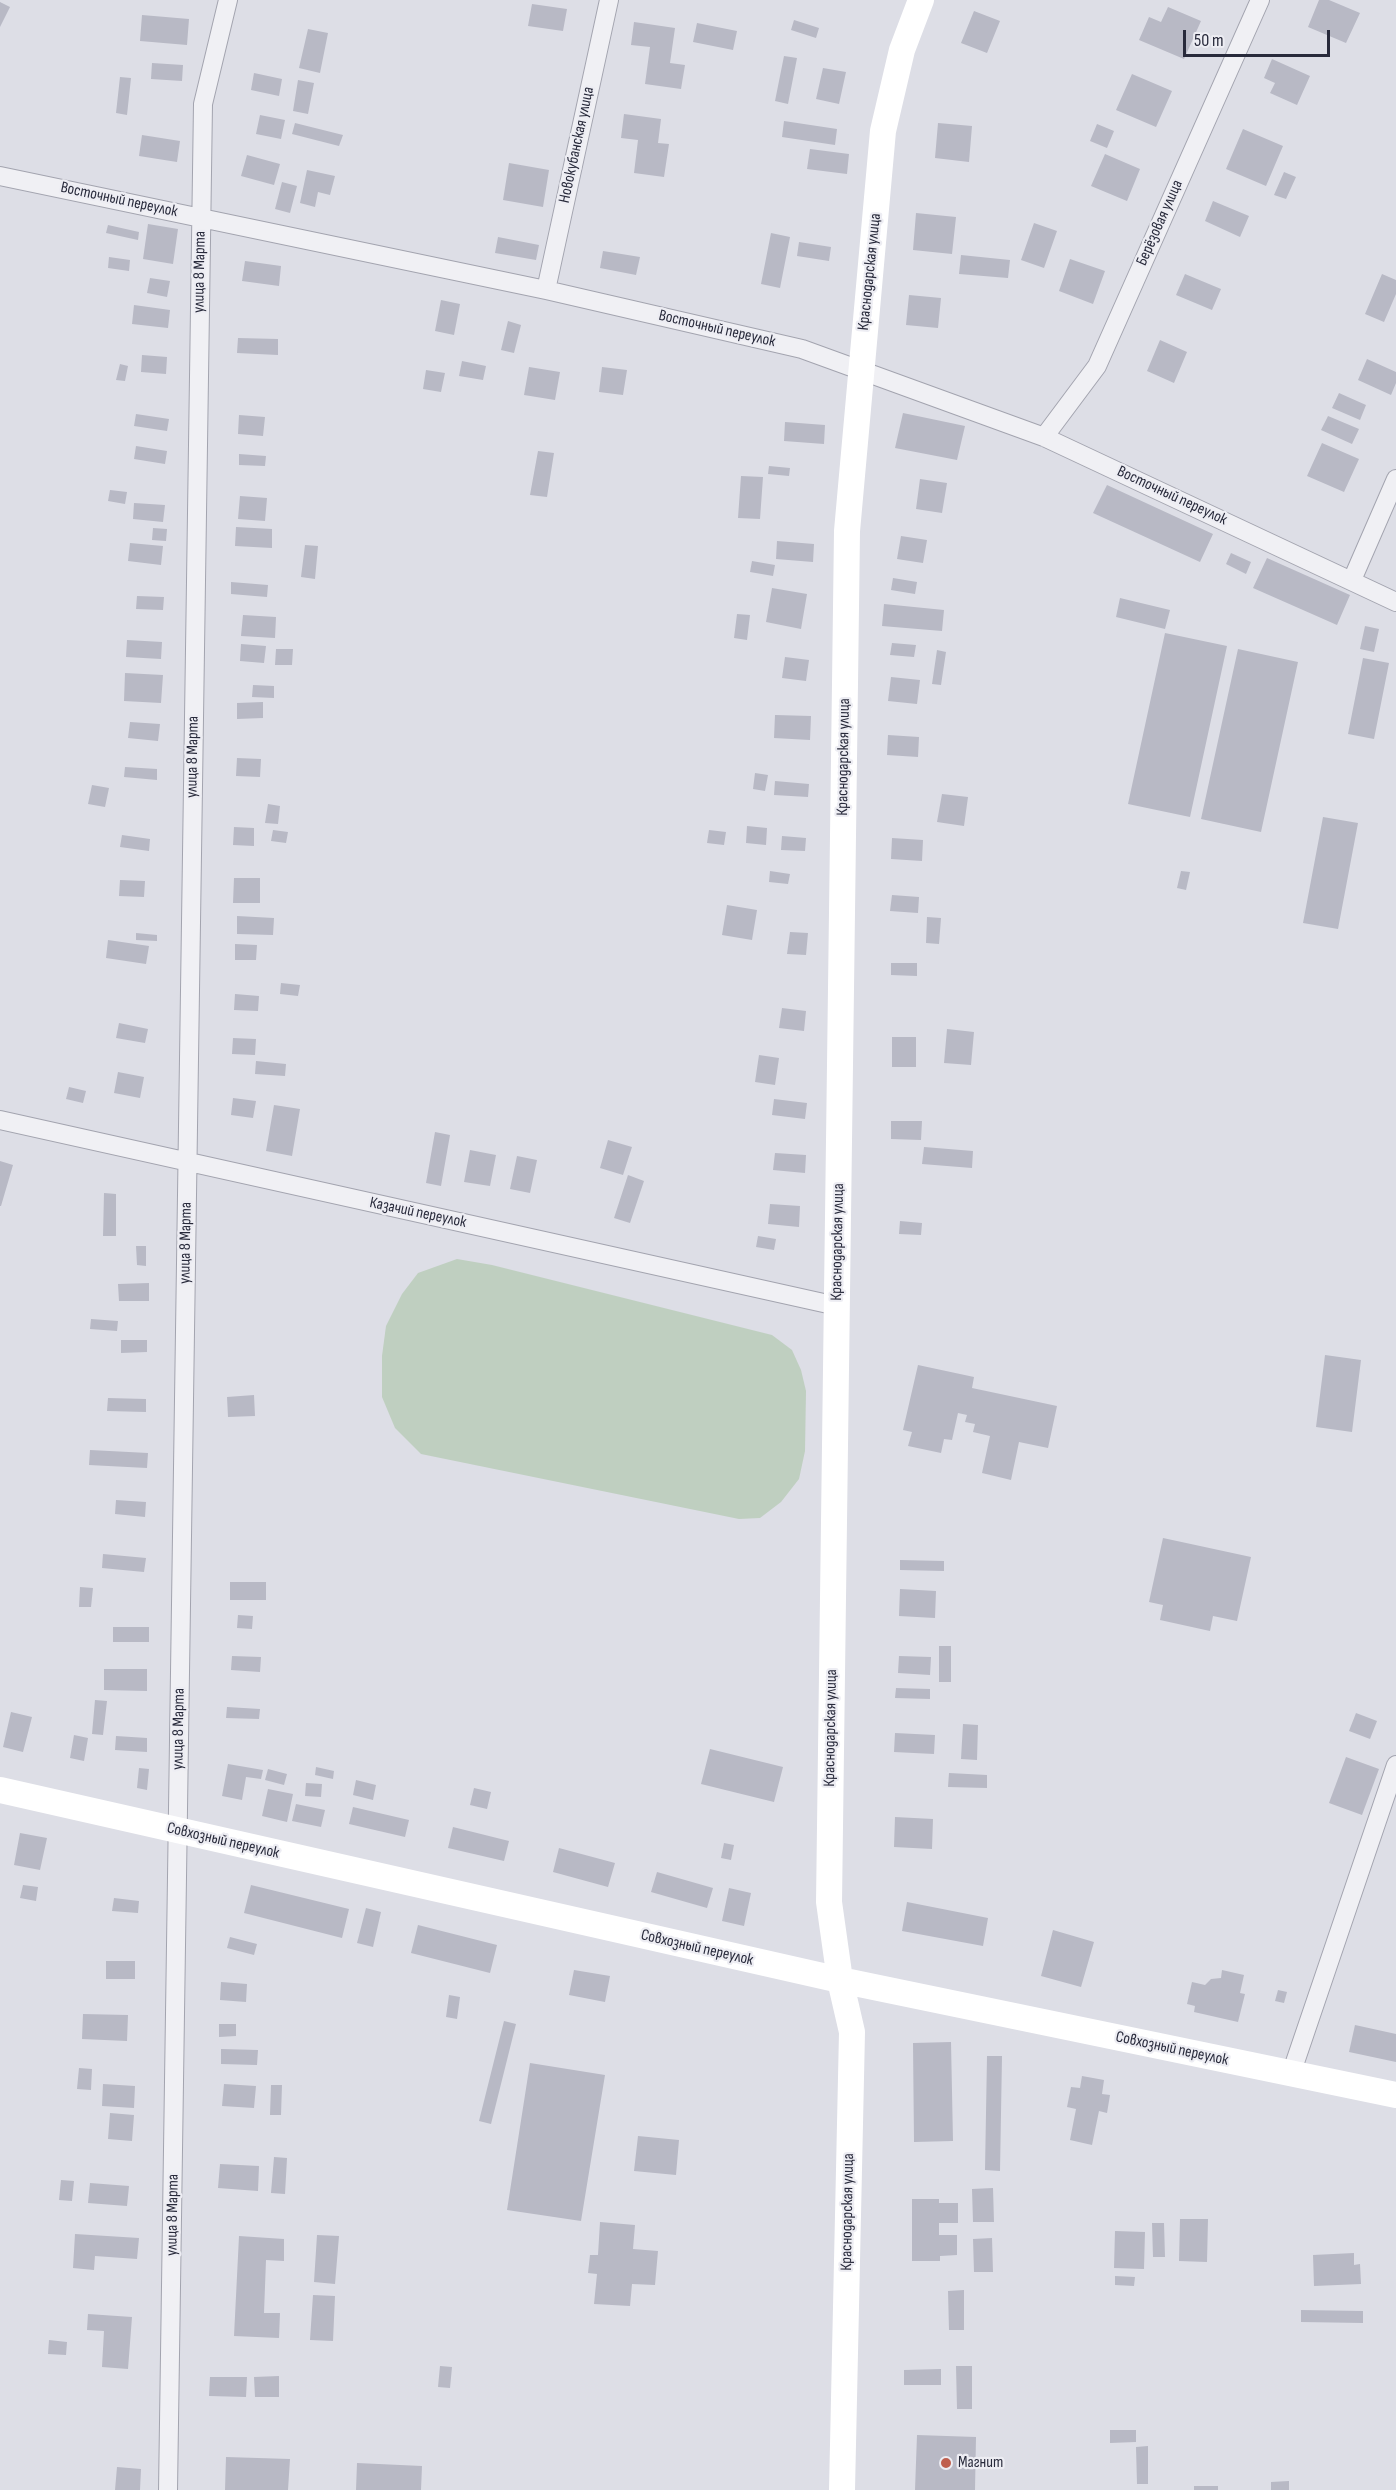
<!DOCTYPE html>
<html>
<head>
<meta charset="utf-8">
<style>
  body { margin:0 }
  #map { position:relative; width:1396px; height:2490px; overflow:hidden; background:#dddee6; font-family:"Sofia Sans Condensed",sans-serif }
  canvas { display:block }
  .scale { position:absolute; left:1183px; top:30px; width:147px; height:27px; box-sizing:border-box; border:3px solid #282a3b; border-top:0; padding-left:8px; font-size:18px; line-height:21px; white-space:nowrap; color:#282a3b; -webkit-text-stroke:4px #ededf3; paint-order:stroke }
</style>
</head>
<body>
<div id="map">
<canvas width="1396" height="2490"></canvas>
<div class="scale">50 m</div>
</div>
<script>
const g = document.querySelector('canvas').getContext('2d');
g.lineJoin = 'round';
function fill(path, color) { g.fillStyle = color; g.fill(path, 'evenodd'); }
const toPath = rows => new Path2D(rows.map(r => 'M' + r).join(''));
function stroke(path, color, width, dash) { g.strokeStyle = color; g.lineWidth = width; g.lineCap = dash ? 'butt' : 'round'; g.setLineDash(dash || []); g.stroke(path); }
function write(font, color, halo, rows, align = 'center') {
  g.font = font + ' "Sofia Sans Condensed",sans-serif'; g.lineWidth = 4.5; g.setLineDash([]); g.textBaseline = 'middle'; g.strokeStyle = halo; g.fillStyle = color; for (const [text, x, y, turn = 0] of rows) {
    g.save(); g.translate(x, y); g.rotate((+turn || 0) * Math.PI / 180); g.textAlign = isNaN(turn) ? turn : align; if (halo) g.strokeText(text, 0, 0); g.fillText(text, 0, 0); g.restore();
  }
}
fill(toPath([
  [457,1259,492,1265,772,1335,792,1350,801,1370,806,1391,805,1451,799,1479,781,1502,760,1518,739,1519,421,1454,395,1428,382,1397,382,1356,386,1326,402,1294,418,1273]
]), '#bfcfc0');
fill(toPath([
  [1319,0,1329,0,1360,13,1346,43,1308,27],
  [0,2,10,7,0,27],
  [532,4,567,9,563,31,528,26],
  [1168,7,1201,21,1184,59,1139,40,1149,17,1161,22],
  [974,11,1000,21,987,53,961,43],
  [142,15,189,19,187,45,140,41],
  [794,20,819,28,816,38,791,30],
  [634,22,675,28,670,63,685,65,681,89,645,84,650,47,631,45],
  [697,23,737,31,733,50,693,42],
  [308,29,328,33,320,73,299,68],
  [784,56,797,58,788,104,775,101],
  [1272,59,1310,76,1297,105,1270,93,1275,83,1264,78],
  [152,63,183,65,182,81,151,79],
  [823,68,846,72,839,104,816,99],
  [254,73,282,79,279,96,251,90],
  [1132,74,1172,91,1156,127,1116,110],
  [120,77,131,78,127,115,116,113],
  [298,80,314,83,308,114,293,111],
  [624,114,661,119,658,143,669,144,664,177,634,173,638,140,621,138],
  [260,115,285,120,281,139,256,134],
  [784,121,837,129,835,145,782,137],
  [295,123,343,135,339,146,292,134],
  [938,123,972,126,969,162,935,158],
  [1097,124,1114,131,1107,148,1090,141],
  [1243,129,1283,146,1266,186,1226,169],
  [142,135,180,141,177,162,139,156],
  [810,149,849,154,847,174,807,169],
  [1105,154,1140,169,1127,201,1091,186],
  [247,155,280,164,274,185,241,176],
  [509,163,549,170,543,207,503,200],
  [307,170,335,176,330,195,318,192,315,207,300,203],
  [1284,172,1296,177,1286,199,1274,195],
  [282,182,297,186,290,213,275,209],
  [1213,201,1249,216,1240,237,1205,221],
  [916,213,956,217,952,254,913,250],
  [1034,223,1057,231,1044,268,1021,260],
  [148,224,178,229,173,264,143,259],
  [108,225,139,232,138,240,106,233],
  [771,233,790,237,780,288,761,284],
  [498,237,539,245,536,260,495,253],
  [799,242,831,247,829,261,797,256],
  [603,251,640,257,636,275,600,268],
  [961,255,1010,260,1008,278,959,274],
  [109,257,130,260,129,271,108,268],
  [1070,259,1105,271,1093,304,1059,291],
  [245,261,281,266,279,286,242,281],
  [1185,274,1221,289,1212,310,1176,295],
  [1382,274,1396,280,1396,294,1384,322,1365,314],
  [150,278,170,281,167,297,147,293],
  [909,295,941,298,938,328,906,325],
  [441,300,460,304,454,335,435,331],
  [134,305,170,310,168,328,132,324],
  [508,321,521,325,514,353,501,350],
  [238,338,278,339,278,355,237,353],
  [1160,340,1187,352,1174,383,1147,371],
  [142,355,167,357,166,374,141,372],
  [1367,359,1396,372,1396,383,1391,395,1358,380],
  [462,361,486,366,483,380,459,376],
  [120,364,128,366,125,381,116,380],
  [529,367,560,372,555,400,524,395],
  [602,367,627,370,623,395,599,392],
  [426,370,445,373,441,392,423,389],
  [1339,393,1366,405,1360,420,1332,408],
  [903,413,965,426,957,460,895,448],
  [136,414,169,419,167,431,134,426],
  [239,415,265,417,263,436,238,434],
  [1328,416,1359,429,1352,444,1321,430],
  [785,422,825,425,824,444,784,441],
  [1322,443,1359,459,1344,492,1307,476],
  [136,446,167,451,165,464,134,459],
  [538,451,554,453,547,497,530,495],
  [239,454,266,456,265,466,239,465],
  [769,466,790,468,789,476,768,474],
  [741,476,763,477,760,519,738,518],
  [920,479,947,483,942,513,916,509],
  [1107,485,1213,534,1200,562,1093,513],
  [110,490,127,492,125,504,108,501],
  [240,496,267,498,265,521,238,519],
  [134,503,165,505,163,522,133,519],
  [236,527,272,529,272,548,235,546],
  [153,528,167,529,166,541,152,540],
  [901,536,927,540,923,563,897,559],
  [777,541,814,544,813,562,776,559],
  [130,543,163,546,161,565,128,561],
  [305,545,318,546,315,579,301,577],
  [1231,553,1251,562,1246,574,1226,564],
  [1267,558,1350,595,1337,625,1253,588],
  [752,561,775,565,773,576,750,572],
  [893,578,917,582,915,594,891,590],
  [231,582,268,585,267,597,231,594],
  [772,588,807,594,801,629,766,622],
  [137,596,164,597,163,610,136,609],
  [1120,598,1170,610,1165,629,1116,617],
  [884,604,944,610,942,631,882,626],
  [737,614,750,615,747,640,734,638],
  [243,615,276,617,275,638,241,636],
  [1365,626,1379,629,1374,652,1360,649],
  [1165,633,1227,646,1190,817,1128,804],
  [127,640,162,642,161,659,126,657],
  [892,643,916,645,914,657,890,655],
  [241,644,266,646,264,663,240,661],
  [276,649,293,649,292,665,275,665],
  [1238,649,1298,662,1261,832,1201,819],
  [937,650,946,652,941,685,932,684],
  [785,657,809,660,806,681,782,678],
  [1363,658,1389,663,1374,739,1348,734],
  [125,673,163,675,161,703,124,701],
  [891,677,920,680,917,704,888,701],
  [253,685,274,686,274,698,252,697],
  [263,702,263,718,237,719,237,703],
  [775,715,811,716,810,740,774,738],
  [130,722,160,724,158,741,128,738],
  [888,735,919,737,918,757,887,755],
  [237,758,261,759,260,777,236,776],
  [125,767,157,769,157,780,124,777],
  [755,773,768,775,765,791,753,789],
  [775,781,809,784,808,797,774,795],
  [92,785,109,788,105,807,88,804],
  [942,794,968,797,964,826,937,822],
  [268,804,280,806,278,824,265,823],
  [1323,817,1358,823,1338,929,1303,923],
  [747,826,767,828,766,845,746,843],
  [234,827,254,828,254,846,233,845],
  [273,830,288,832,286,843,271,841],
  [709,830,726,832,724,845,707,843],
  [122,835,150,839,149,851,120,847],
  [782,836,806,838,805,851,781,850],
  [892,838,923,840,922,861,891,859],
  [770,871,790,874,788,884,769,882],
  [1181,871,1190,872,1186,890,1177,888],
  [234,878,260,878,260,903,233,903],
  [120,880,145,881,144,897,119,896],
  [892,895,919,897,918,913,890,911],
  [727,905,757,910,752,940,722,935],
  [237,916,274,918,273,935,237,934],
  [927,917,941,918,939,944,926,943],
  [790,932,808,933,806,955,787,954],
  [136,933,157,935,157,941,136,940],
  [108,940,149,946,146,964,106,958],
  [235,944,257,945,256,960,235,960],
  [891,963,917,963,917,976,891,975],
  [281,983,300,985,298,996,280,994],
  [235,994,259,996,258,1011,234,1010],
  [782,1008,806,1011,804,1031,779,1028],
  [119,1023,148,1029,145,1043,116,1038],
  [947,1029,974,1032,971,1065,944,1063],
  [892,1037,916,1037,916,1067,892,1067],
  [233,1038,256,1039,255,1055,232,1054],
  [759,1055,779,1058,775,1085,755,1082],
  [256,1061,286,1064,285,1076,255,1074],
  [118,1072,144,1077,140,1098,114,1093],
  [69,1087,86,1091,83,1103,66,1099],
  [233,1098,256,1101,253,1118,231,1115],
  [774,1099,807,1103,805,1119,772,1115],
  [274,1105,300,1109,292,1156,266,1151],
  [891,1121,922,1121,921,1140,891,1139],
  [435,1132,450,1135,441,1186,426,1183],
  [608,1140,632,1147,623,1175,600,1168],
  [924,1147,973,1151,972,1168,922,1164],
  [470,1150,496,1155,490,1186,464,1182],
  [775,1153,806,1155,805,1173,773,1170],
  [517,1156,537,1160,530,1193,510,1189],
  [0,1161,13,1165,1,1206,0,1206],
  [628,1175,644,1181,630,1223,614,1218],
  [104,1193,116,1194,116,1236,103,1236],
  [770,1204,800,1206,799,1227,768,1224],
  [900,1221,922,1223,921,1235,899,1234],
  [758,1236,776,1239,774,1250,756,1247],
  [136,1246,146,1246,146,1266,137,1265],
  [149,1283,149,1301,119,1301,118,1284],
  [91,1319,118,1321,117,1331,90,1329],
  [121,1340,147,1340,147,1352,121,1353],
  [1325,1355,1361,1360,1352,1432,1316,1427],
  [918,1365,974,1377,972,1388,1057,1406,1048,1448,1019,1442,1011,1480,982,1473,990,1436,973,1432,975,1424,965,1422,967,1415,958,1413,952,1440,944,1439,941,1453,908,1446,912,1432,903,1430],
  [254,1395,255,1416,228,1417,227,1397],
  [108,1398,146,1399,146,1412,107,1411],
  [90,1450,148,1453,147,1468,89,1465],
  [116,1500,146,1502,145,1517,115,1514],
  [1163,1538,1251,1557,1237,1621,1213,1616,1210,1631,1160,1620,1163,1605,1149,1602],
  [103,1554,146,1558,144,1572,102,1568],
  [900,1560,944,1561,944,1571,900,1570],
  [230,1582,266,1582,266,1600,230,1600],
  [80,1587,93,1588,91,1607,79,1607],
  [900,1589,936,1591,935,1618,899,1616],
  [238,1615,253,1616,252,1629,237,1628],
  [113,1627,149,1627,149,1642,113,1642],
  [939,1646,951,1646,951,1682,939,1682],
  [232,1656,261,1657,260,1672,231,1670],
  [899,1656,931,1657,930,1675,898,1673],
  [104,1669,147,1669,147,1691,104,1690],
  [896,1688,930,1689,930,1699,895,1698],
  [95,1700,107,1701,103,1735,92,1734],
  [227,1707,260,1709,259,1719,226,1718],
  [11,1712,32,1717,23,1752,3,1747],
  [1356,1713,1377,1721,1370,1739,1349,1731],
  [963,1724,978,1725,977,1760,961,1759],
  [895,1733,935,1735,934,1754,894,1752],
  [74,1735,88,1738,84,1761,70,1758],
  [116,1736,147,1738,147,1752,115,1750],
  [710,1749,783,1767,774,1802,701,1784],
  [1346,1757,1379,1769,1362,1815,1329,1803],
  [228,1764,263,1770,261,1779,246,1777,242,1800,222,1796],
  [316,1767,334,1771,333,1779,315,1775],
  [139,1768,149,1769,147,1790,137,1788],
  [268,1769,287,1774,284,1785,265,1780],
  [949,1773,987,1775,987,1788,948,1787],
  [356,1780,376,1785,373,1800,353,1795],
  [306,1783,322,1784,321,1797,305,1796],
  [474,1788,491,1792,487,1809,470,1805],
  [268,1789,293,1794,287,1822,262,1816],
  [296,1804,325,1810,321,1827,292,1821],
  [353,1807,409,1820,405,1837,349,1824],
  [895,1817,933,1819,932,1849,894,1847],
  [453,1827,509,1841,504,1861,448,1848],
  [20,1833,47,1838,40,1870,14,1865],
  [724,1843,734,1845,731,1860,721,1858],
  [559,1848,615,1863,608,1887,553,1872],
  [657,1872,713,1888,707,1908,651,1892],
  [23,1885,38,1887,36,1901,20,1898],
  [251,1885,349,1909,342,1938,244,1913],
  [729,1888,751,1893,744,1926,722,1921],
  [114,1898,139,1901,138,1913,112,1911],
  [907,1902,988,1918,983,1946,902,1931],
  [366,1908,381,1912,373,1947,357,1943],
  [418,1925,497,1945,490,1973,411,1953],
  [1053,1930,1094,1942,1081,1987,1041,1976],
  [230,1937,257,1944,254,1955,227,1948],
  [106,1961,135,1961,135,1979,106,1979],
  [574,1970,610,1976,605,2002,569,1995],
  [1222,1970,1244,1975,1240,1993,1245,1994,1238,2022,1194,2012,1195,2006,1187,2004,1192,1982,1205,1985,1211,1979,1221,1978],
  [221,1982,247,1984,246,2002,220,2000],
  [1278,1990,1287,1992,1284,2003,1275,2001],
  [449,1995,460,1997,457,2019,446,2017],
  [83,2014,128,2015,127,2041,82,2039],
  [504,2021,516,2024,491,2124,479,2121],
  [219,2024,236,2024,236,2036,219,2037],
  [1355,2025,1396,2034,1396,2062,1349,2052],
  [951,2042,953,2141,914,2142,913,2043],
  [221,2049,258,2050,257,2065,221,2064],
  [987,2056,1002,2056,1000,2171,985,2170],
  [530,2063,605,2075,581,2221,507,2210],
  [79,2068,92,2069,91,2090,77,2089],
  [1082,2076,1104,2080,1102,2094,1110,2095,1107,2113,1099,2111,1092,2145,1070,2140,1076,2109,1067,2107,1071,2087,1080,2088],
  [103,2084,135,2086,134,2108,102,2106],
  [224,2084,256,2086,254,2108,222,2106],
  [271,2085,282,2085,281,2115,270,2115],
  [110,2113,134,2115,132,2141,108,2139],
  [638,2136,679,2140,676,2175,634,2171],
  [274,2157,287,2158,285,2194,271,2193],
  [220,2164,259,2166,258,2191,218,2188],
  [61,2180,74,2181,72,2201,59,2200],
  [90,2183,129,2186,127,2206,88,2203],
  [993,2188,994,2222,973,2222,972,2189],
  [912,2199,939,2199,939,2203,958,2203,958,2223,939,2223,939,2235,957,2235,957,2255,940,2256,940,2261,912,2261],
  [1180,2219,1208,2219,1207,2262,1179,2261],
  [600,2222,635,2225,633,2249,658,2251,655,2285,632,2284,630,2306,594,2304,597,2274,588,2273,590,2255,598,2255],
  [1152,2223,1164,2223,1165,2257,1153,2257],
  [1115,2231,1145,2232,1144,2269,1114,2268],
  [75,2234,139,2238,137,2259,95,2256,94,2270,73,2268],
  [317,2235,339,2236,335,2284,314,2282],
  [239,2236,284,2239,284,2261,266,2260,264,2313,280,2313,279,2338,234,2336],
  [992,2238,993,2272,974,2272,973,2239],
  [1354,2253,1354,2265,1360,2264,1361,2284,1314,2286,1313,2255],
  [1115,2276,1135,2277,1134,2286,1115,2285],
  [964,2290,964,2330,949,2330,948,2291],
  [313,2295,335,2296,333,2341,310,2340],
  [1301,2310,1363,2311,1363,2323,1301,2322],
  [88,2314,132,2317,128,2369,102,2367,104,2331,87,2330],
  [49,2340,67,2342,66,2355,48,2354],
  [440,2366,452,2367,450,2388,438,2387],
  [956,2366,972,2366,972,2409,957,2409],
  [941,2369,941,2385,904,2385,904,2370],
  [279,2376,279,2397,255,2397,254,2377],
  [210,2377,247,2377,246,2397,209,2396],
  [1110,2430,1136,2430,1136,2442,1110,2443],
  [917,2435,976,2437,975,2490,915,2490],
  [1148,2446,1148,2484,1137,2484,1136,2447],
  [226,2457,290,2459,288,2490,225,2490],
  [357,2463,422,2466,421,2490,356,2490],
  [117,2467,141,2469,140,2490,115,2490],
  [1289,2481,1289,2490,1271,2490,1271,2482],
  [1194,2486,1218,2486,1218,2490,1194,2490]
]), '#b8b9c5');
const street = toPath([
  [0,176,546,290,802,349,1044,437,1396,602],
  [546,290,609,0],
  [1044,437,1097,366,1260,0],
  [1352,580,1396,479],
  [0,1120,837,1306],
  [1291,2074,1396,1765],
  [168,2490,203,104,228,0]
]);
stroke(street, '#a3a4af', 20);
stroke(street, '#f0f0f4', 18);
stroke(toPath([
  [0,1790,840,1980,1396,2095],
  [842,2490,852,2032,840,1980,829,1902,847,531,883,131,902,50,921,0]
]), '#fff', 26);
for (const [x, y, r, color] of [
  [946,2463,6,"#bf5f4e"]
]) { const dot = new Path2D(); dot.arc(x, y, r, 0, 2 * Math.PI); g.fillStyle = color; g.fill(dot); stroke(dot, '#ededf3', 2); }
write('16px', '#282a3b', '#ededf3', [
  ["Новокубанская улица",577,145,-78],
  ["Восточный переулок",119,200,12],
  ["Берёзовая улица",1160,223,-66],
  ["улица 8 Марта",200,272,-89],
  ["Краснодарская улица",870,272,-84],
  ["Восточный переулок",717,329,13],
  ["Восточный переулок",1172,496,25],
  ["улица 8 Марта",193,757,-89],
  ["Краснодарская улица",844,757,-89],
  ["Казачий переулок",418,1213,12],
  ["Краснодарская улица",838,1242,-89],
  ["улица 8 Марта",186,1243,-89],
  ["Краснодарская улица",831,1728,-89],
  ["улица 8 Марта",179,1729,-89],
  ["Совхозный переулок",223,1841,13],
  ["Совхозный переулок",697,1948,13],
  ["Совхозный переулок",1172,2049,12],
  ["Краснодарская улица",848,2212,-89],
  ["улица 8 Марта",173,2215,-89]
]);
write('16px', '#282a3b', '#ededf3', [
  ["Магнит",958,2463]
], 'left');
</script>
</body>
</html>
